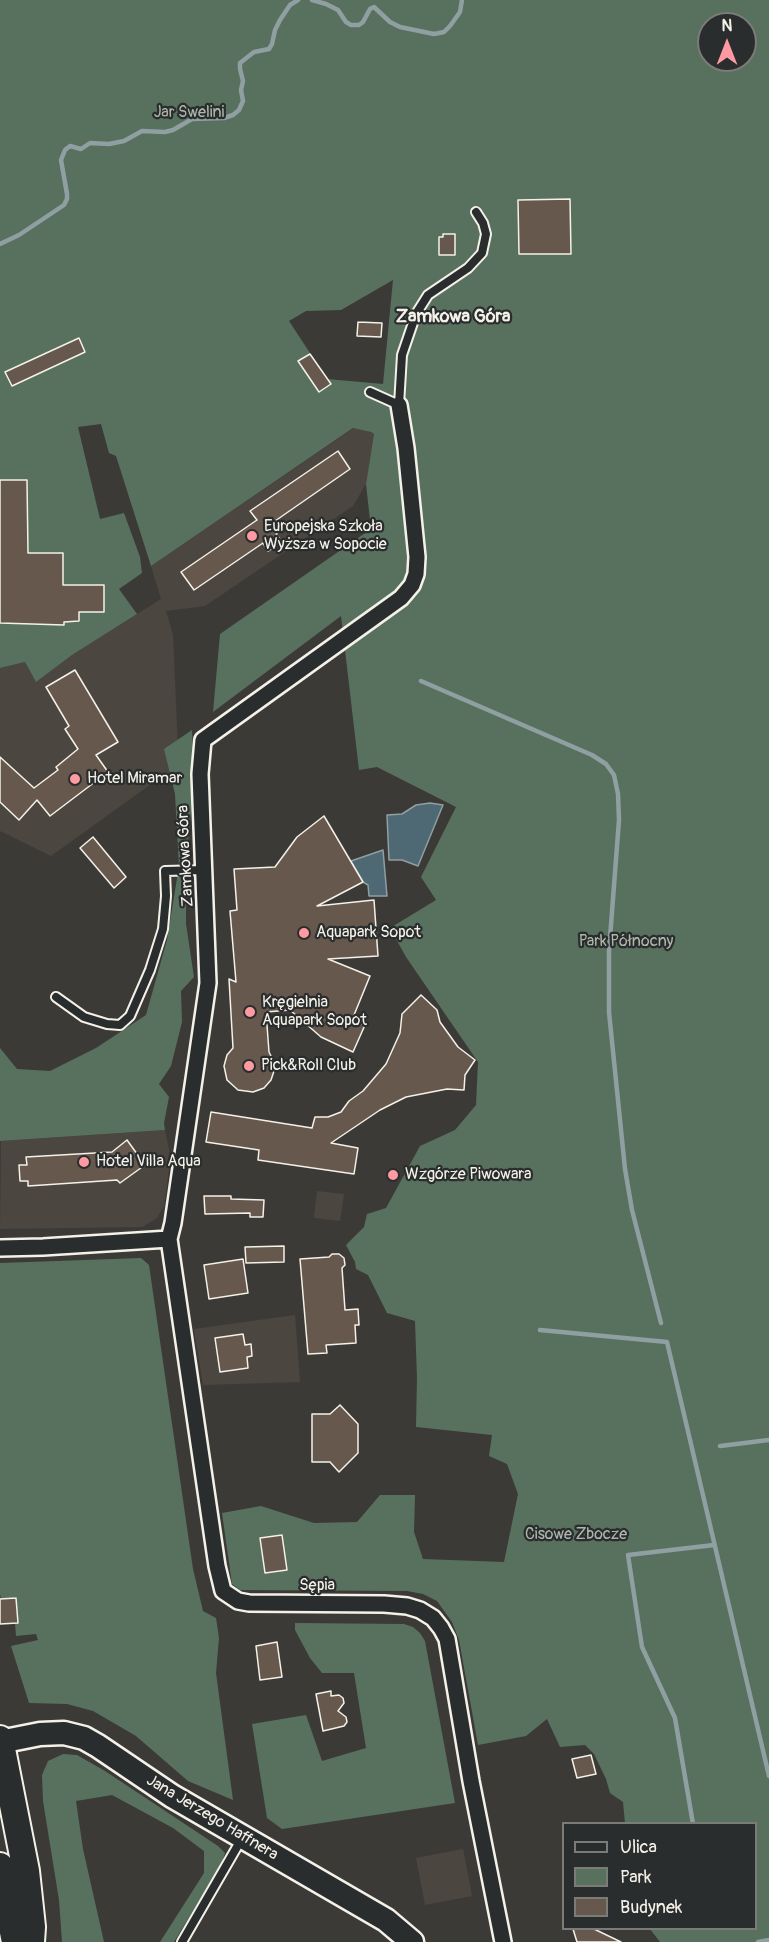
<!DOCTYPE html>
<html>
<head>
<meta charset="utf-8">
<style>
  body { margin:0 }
  #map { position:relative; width:769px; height:1942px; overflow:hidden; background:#3c3a37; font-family:Pangolin,sans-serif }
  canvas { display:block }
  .legend { position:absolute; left:562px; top:1822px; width:195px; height:108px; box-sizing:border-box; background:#2a2d2e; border:2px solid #7b7b78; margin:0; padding:8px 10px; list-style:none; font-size:18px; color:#f4f1e8 }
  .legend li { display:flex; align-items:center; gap:12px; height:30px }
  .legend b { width:30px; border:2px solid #7b7b78 }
  .north { position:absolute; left:697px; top:12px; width:60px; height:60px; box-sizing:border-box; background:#2a2d2e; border:2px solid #7b7b78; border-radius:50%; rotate:0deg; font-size:16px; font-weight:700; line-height:24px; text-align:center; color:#f4f1e8 }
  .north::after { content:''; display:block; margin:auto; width:21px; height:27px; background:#ff9aa2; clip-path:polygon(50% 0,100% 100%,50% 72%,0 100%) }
</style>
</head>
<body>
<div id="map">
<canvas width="769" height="1942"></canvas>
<ul class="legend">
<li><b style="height:8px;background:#2a2d2e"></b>Ulica</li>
<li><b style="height:16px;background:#58715e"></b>Park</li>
<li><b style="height:16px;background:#66584d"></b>Budynek</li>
</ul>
<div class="north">N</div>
</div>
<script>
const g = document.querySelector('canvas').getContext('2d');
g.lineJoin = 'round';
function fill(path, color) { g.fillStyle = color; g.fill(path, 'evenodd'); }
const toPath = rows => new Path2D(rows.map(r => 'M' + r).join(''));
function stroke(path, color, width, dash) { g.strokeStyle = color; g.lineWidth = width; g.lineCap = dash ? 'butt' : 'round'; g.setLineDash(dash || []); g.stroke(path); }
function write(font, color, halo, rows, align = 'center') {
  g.font = font + ' Pangolin,sans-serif'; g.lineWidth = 4.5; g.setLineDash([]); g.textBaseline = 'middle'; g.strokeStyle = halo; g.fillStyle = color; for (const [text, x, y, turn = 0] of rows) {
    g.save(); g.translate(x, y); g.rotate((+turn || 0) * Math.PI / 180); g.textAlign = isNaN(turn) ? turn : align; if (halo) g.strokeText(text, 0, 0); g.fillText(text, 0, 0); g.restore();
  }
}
fill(toPath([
  [354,428,371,432,374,434,366,484,353,506,205,606,166,611,173,635,179,774,150,785,51,856,0,831,0,668,25,662,36,682,72,655,161,599,151,566],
  [165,1130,169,1149,169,1169,164,1206,157,1218,142,1227,0,1229,1,1141],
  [317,1191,344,1194,340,1221,314,1218],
  [295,1315,300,1382,203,1385,194,1329],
  [463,1849,472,1896,425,1905,416,1858]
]), '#4c4641');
fill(toPath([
  [0,0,769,0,769,1942,660,1942,650,1929,756,1928,756,1824,625,1823,623,1802,610,1793,606,1779,594,1754,585,1745,560,1747,547,1719,526,1736,478,1745,459,1640,452,1622,437,1601,423,1594,407,1591,240,1590,232,1584,222,1513,261,1506,314,1523,357,1522,380,1495,415,1495,414,1532,423,1559,504,1562,518,1494,507,1464,489,1456,492,1435,416,1427,417,1378,415,1321,387,1313,368,1275,356,1269,355,1262,346,1245,364,1227,367,1214,386,1208,420,1146,455,1130,476,1105,478,1062,406,957,390,928,436,900,421,877,456,807,377,767,359,770,341,616,213,712,220,634,371,529,366,484,374,434,371,432,353,428,151,566,116,456,109,453,101,424,78,427,100,519,124,513,140,557,142,573,119,589,137,614,72,655,36,682,25,662,0,668],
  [709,24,745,24,745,60,709,60],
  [393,280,383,384,327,379,289,321,306,311,341,310],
  [192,730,194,779,186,865,186,924,194,977,181,991,182,1022,171,1066,159,1084,169,1097,164,1123,165,1130,0,1141,0,1048,17,1069,50,1071,96,1048,146,1015,167,940,179,866,175,794,164,749],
  [141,1258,149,1265,193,1569,203,1611,216,1618,219,1638,216,1673,233,1800,188,1781,136,1736,93,1711,67,1704,29,1703,11,1646,38,1640,36,1634,16,1636,15,1623,18,1623,16,1598,1,1599,0,1594,0,1263],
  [295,1623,404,1624,413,1627,420,1633,425,1641,455,1803,282,1829,267,1818,252,1724,306,1715,322,1761,366,1748,354,1673,322,1673,310,1658,295,1630],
  [63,1754,77,1755,105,1771,218,1846,225,1853,221,1865,174,1942,160,1942,204,1873,204,1851,173,1828,112,1795,76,1801,83,1849,104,1942,62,1942,59,1900,43,1801,42,1775,48,1761]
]), '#58715e');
const water = toPath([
  [430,803,443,805,418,866,402,860,389,860,387,815,402,814,416,805,430,803],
  [383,850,387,896,369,896,368,885,363,882,351,861,383,850]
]);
fill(water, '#4e6973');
stroke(water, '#909fa2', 1.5);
stroke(toPath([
  [312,0,326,4,338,10,346,22,351,25,359,25,363,22,370,9,374,7,390,22,400,27,434,34,444,32,450,26,460,12,462,0],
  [0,244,19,235,64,205,67,199,67,194,61,160,65,150,70,146,81,149,90,143,109,144,124,141,142,131,165,132,173,130,192,119,224,118,233,115,239,110,243,101,241,90,243,81,240,69,240,63,254,52,269,49,272,44,275,30,280,20,290,5,298,0],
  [421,681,592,755,606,764,614,775,618,794,619,820,609,951,609,1012,625,1169,632,1210,661,1323],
  [540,1330,667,1342,769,1776],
  [720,1446,769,1440],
  [693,1824,675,1718,642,1647,628,1555,714,1545],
  [758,1942,769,1940]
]), '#909fa2', 4.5);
const building = toPath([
  [570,199,571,254,519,254,518,200,570,199],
  [443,234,455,234,455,255,439,255,439,237,443,237,443,234],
  [358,322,382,323,381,337,357,336,358,322],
  [79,338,85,352,12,386,5,372,79,338],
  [310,354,331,384,319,392,298,361,310,354],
  [338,451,350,469,275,521,281,530,276,534,282,542,268,551,263,543,194,590,181,572,257,520,250,511,338,451],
  [0,480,27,480,28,553,63,553,63,585,104,585,104,612,79,612,79,621,64,622,64,625,0,623,0,480],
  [75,670,118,742,96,755,108,772,50,816,37,800,19,820,0,802,0,757,34,788,58,770,56,767,78,749,65,729,69,726,46,687,75,670],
  [324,816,363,882,317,906,374,900,378,956,328,959,370,976,352,1020,365,1025,353,1052,321,1037,290,1010,266,1012,269,1052,273,1060,274,1071,271,1080,264,1088,253,1092,238,1090,227,1080,224,1066,227,1055,233,1048,229,979,236,982,230,911,237,910,234,869,275,867,297,837,324,816],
  [93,837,126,877,114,888,80,848,93,837],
  [421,995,437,1010,440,1022,458,1047,475,1060,465,1075,464,1090,447,1089,406,1097,380,1110,331,1143,358,1148,354,1174,258,1160,259,1150,206,1142,211,1112,312,1128,315,1117,328,1117,341,1112,349,1101,363,1091,386,1064,400,1033,402,1014,421,995],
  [127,1140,145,1165,120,1183,117,1180,28,1186,28,1181,20,1181,19,1165,27,1165,26,1157,112,1152,127,1140],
  [204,1196,231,1196,231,1199,264,1200,263,1217,250,1217,250,1213,205,1214,204,1196],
  [284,1246,284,1262,246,1263,245,1247,284,1246],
  [332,1254,339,1254,344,1258,345,1265,342,1268,345,1310,358,1309,359,1325,355,1325,356,1343,326,1345,327,1353,308,1354,300,1259,329,1257,332,1254],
  [243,1259,248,1293,209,1299,204,1265,243,1259],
  [243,1334,245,1345,251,1344,252,1356,247,1357,248,1368,220,1372,215,1338,243,1334],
  [340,1405,358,1424,358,1453,339,1472,330,1462,312,1462,312,1414,330,1414,340,1405],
  [282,1535,287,1570,265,1573,260,1538,282,1535],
  [16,1598,18,1623,0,1624,0,1599,16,1598],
  [277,1642,282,1677,260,1680,256,1646,277,1642],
  [331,1691,331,1696,339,1695,343,1698,344,1703,338,1711,346,1717,347,1722,344,1726,323,1731,316,1694,331,1691],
  [591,1755,596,1774,577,1778,572,1759,591,1755],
  [573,1929,594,1929,621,1942,577,1942,573,1929]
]);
fill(building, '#66584d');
stroke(building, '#f4f1e8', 1.5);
const lane = toPath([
  [370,392,399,405,402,355,416,314,428,295,468,268,482,253,486,234,483,223,476,212],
  [56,997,84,1017,107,1024,120,1025,130,1016,150,970,163,929,166,896,165,871,204,870],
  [182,1942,241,1840]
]);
const street = toPath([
  [399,405,406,448,417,557,416,574,412,585,401,598,203,740,200,774,208,983,173,1223,169,1239,217,1566,223,1591,238,1601,249,1603,384,1604,407,1606,420,1610,433,1618,441,1628,447,1639,471,1781,503,1942],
  [0,1248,43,1247,169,1239]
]);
const secondary = toPath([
  [0,1742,40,1734,64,1733,84,1738,98,1746,172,1796,386,1920,412,1942]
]);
const primary = toPath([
  [0,1739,26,1871,32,1927,31,1942],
  [0,1866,15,1942]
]);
stroke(lane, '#f4f1e8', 12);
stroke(street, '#f4f1e8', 20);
stroke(secondary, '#f4f1e8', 27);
stroke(primary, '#f4f1e8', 30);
stroke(lane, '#2a2d2e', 8);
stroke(street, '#2a2d2e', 15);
stroke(secondary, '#2a2d2e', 22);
stroke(primary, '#2a2d2e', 26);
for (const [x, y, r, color] of [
  [252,536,6,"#ff9aa2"],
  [75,779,6,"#ff9aa2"],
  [304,933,6,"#ff9aa2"],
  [250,1012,6,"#ff9aa2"],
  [249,1066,6,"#ff9aa2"],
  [84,1162,6,"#ff9aa2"],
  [393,1175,6,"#ff9aa2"]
]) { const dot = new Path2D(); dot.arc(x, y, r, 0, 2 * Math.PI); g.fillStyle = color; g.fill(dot); stroke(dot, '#2a2d2e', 2); }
write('16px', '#aeb7aa', '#2a2d2e', [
  ["Jar Swelini",189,113],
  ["Park Północny",626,942],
  ["Cisowe Zbocze",576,1535]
]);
write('16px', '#f4f1e8', '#2a2d2e', [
  ["Europejska Szkoła",264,527],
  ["Wyższa w Sopocie",264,545],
  ["Hotel Miramar",87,779],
  ["Aquapark Sopot",316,933],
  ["Kręgielnia",262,1003],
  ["Aquapark Sopot",262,1021],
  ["Pick&Roll Club",261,1066],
  ["Hotel Villa Aqua",96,1162],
  ["Wzgórze Piwowara",405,1175]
], 'left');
write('16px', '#f4f1e8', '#2a2d2e', [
  ["Zamkowa Góra",186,856,-93],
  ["Sępia",317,1586],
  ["Jana Jerzego Haffnera",212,1818,31]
]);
write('bold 18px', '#f4f1e8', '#2a2d2e', [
  ["Zamkowa Góra",453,317]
]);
</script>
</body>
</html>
